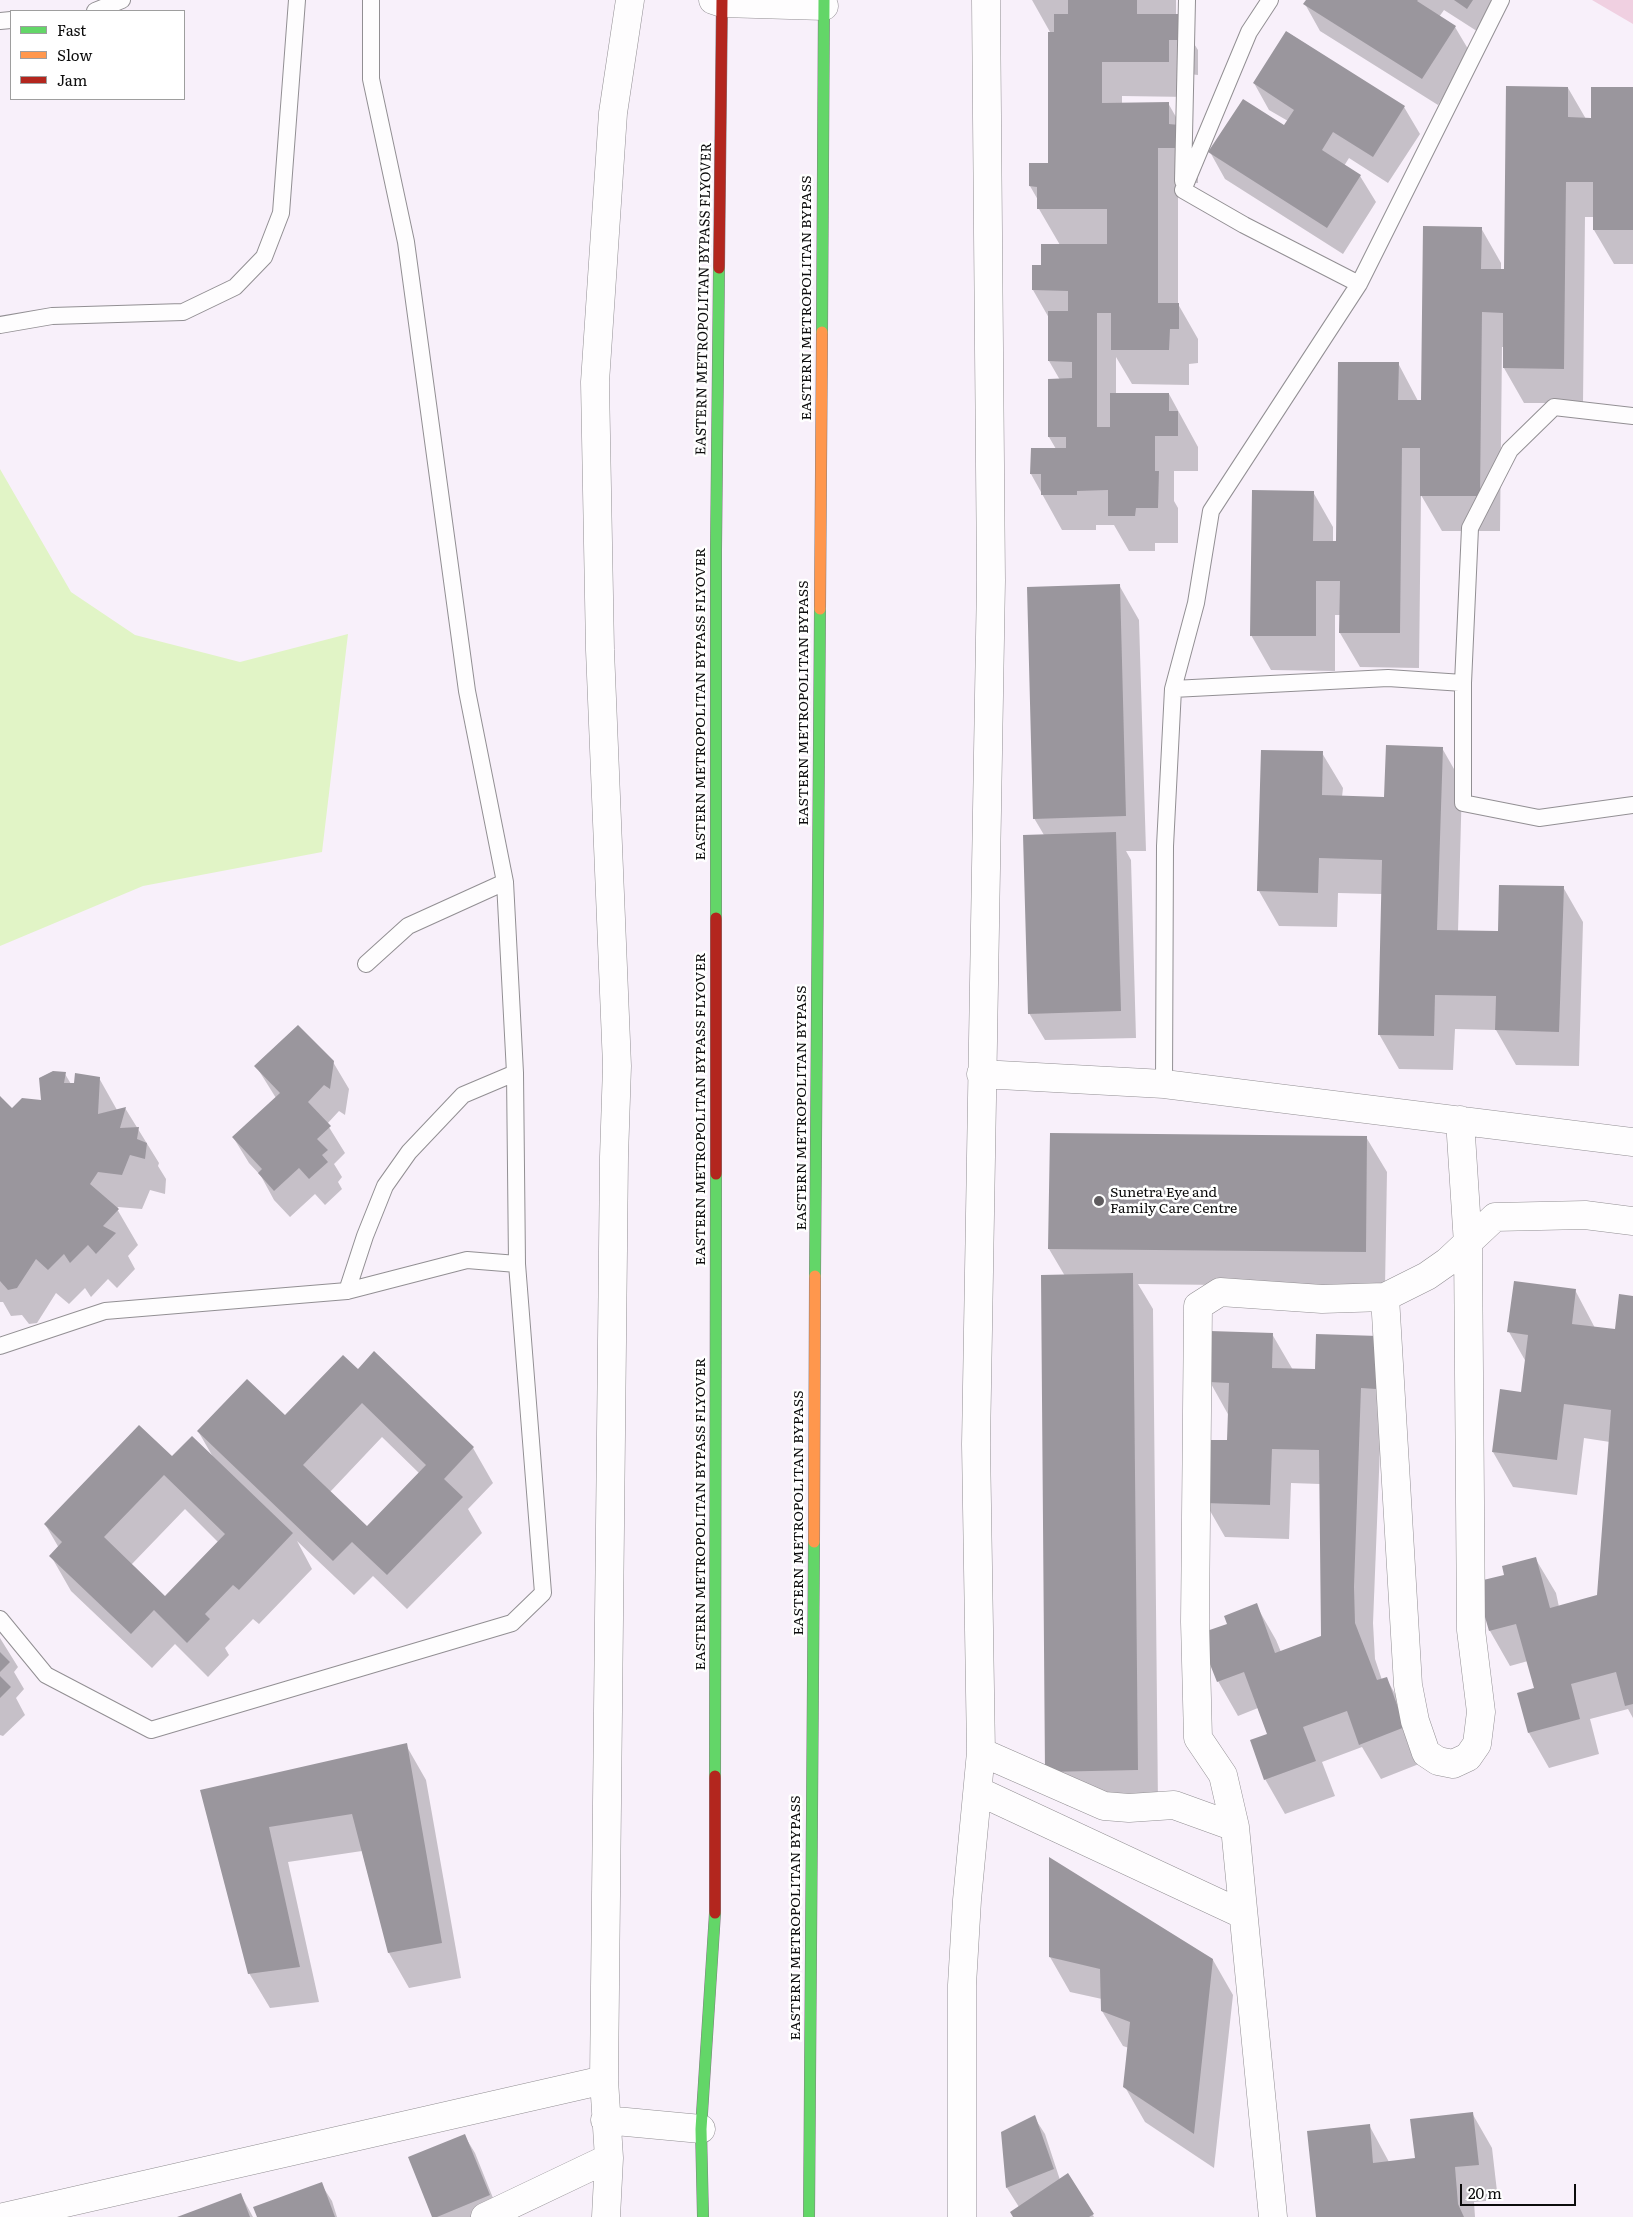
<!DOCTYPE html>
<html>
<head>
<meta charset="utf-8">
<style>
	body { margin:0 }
	#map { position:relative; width:1633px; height:2217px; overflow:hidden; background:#f8f0fa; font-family:Literata,serif }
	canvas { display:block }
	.legend { position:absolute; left:10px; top:10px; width:175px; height:90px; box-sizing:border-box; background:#fff; border:1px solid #9e9e9e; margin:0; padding:6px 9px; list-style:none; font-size:15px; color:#0c0c0c }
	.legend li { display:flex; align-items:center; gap:10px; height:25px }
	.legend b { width:25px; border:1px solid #9e9e9e }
	.scale { position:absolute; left:1460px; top:2184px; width:116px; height:22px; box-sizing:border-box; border:2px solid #0c0c0c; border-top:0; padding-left:6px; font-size:15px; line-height:18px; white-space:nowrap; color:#0c0c0c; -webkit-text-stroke:4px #fff; paint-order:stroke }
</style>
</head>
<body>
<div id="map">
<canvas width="1633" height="2217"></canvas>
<ul class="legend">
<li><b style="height:6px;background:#63d668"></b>Fast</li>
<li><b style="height:6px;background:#ff974d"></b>Slow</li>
<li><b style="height:6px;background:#b3261e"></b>Jam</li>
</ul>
<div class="scale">20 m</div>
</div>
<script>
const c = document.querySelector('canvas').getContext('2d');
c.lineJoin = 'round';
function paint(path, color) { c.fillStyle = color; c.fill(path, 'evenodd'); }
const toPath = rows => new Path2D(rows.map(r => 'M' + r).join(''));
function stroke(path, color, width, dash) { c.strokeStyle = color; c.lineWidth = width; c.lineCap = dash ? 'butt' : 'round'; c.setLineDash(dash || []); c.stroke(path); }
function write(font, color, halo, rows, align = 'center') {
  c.font = font + ' Literata,serif'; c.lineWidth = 5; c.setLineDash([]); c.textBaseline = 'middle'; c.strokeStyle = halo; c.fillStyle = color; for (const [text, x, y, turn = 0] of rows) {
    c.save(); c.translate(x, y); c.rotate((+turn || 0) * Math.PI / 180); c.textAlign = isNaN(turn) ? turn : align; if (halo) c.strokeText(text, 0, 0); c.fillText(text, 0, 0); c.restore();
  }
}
paint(toPath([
	[1592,0,1633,0,1633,24]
]), '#f0d0e1');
paint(toPath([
	[0,469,71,592,135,635,240,662,348,634,322,852,143,886,0,946]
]), '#e1f4c6');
paint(toPath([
	[1032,0,1176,0,1176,15,1198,50,1198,75,1189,74,1189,97,1122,96,1122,104,1168,103,1188,138,1188,144,1198,161,1198,183,1178,183,1178,304,1198,339,1198,363,1189,364,1189,385,1132,384,1116,357,1116,394,1169,394,1198,447,1198,471,1174,471,1174,501,1178,508,1178,543,1155,543,1155,551,1129,551,1114,525,1096,525,1096,530,1062,530,1031,474,1056,449,1049,437,1060,380,1049,361,1049,318,1033,290,1033,266,1042,266,1060,245,1039,209,1038,200,1030,186,1049,164,1050,32],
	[1307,0,1505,0,1483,35,1444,10,1439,17,1455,27,1471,54,1438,105,1320,31,1305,4],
	[1287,32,1404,107,1420,134,1388,183,1349,158,1344,166,1360,176,1376,202,1343,254,1225,179,1210,152,1284,127,1288,121,1269,110,1254,83],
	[1568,88,1586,119,1592,119,1633,89,1633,264,1614,264,1594,230,1594,217,1585,217,1583,403,1524,403,1504,368,1504,347,1502,347,1500,531,1442,531,1421,495,1419,668,1360,667,1340,633,1340,615,1335,615,1335,671,1271,670,1251,635,1313,492,1333,527,1333,542,1337,542,1398,363,1418,401,1422,401,1481,228,1501,263,1501,270,1505,270],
	[1119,585,1139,620,1146,851,1126,851,1131,860,1136,1038,1045,1040,1029,1013,1044,835,1034,818],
	[1442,748,1462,783,1458,932,1499,932,1563,887,1583,922,1579,1066,1516,1065,1496,1030,1455,1029,1453,1070,1399,1069,1379,1034,1383,894,1338,893,1337,927,1279,926,1259,891,1263,751,1322,753,1343,788,1342,797,1386,798],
	[333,1062,349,1089,345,1115,339,1111,327,1124,345,1153,334,1164,342,1177,338,1182,342,1189,325,1205,315,1194,290,1217,274,1200,261,1176,249,1163,233,1137,276,1098,256,1066],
	[65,1074,71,1084,99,1078,117,1110,125,1108,159,1163,158,1166,166,1179,165,1194,150,1190,142,1209,118,1207,117,1209,138,1245,128,1256,135,1269,117,1288,108,1279,91,1297,85,1288,69,1304,56,1293,37,1323,29,1324,22,1315,11,1316,3,1302,0,1302,0,1098,12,1109,42,1102],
	[1366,1137,1387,1172,1385,1287,1138,1284,1153,1309,1158,1805,1067,1806,1047,1772,1065,1276,1049,1249],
	[1575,1290,1595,1328,1616,1330,1633,1297,1633,1718,1628,1709,1590,1719,1599,1754,1549,1768,1529,1733,1535,1689,1528,1661,1510,1666,1490,1631,1477,1583,1506,1576,1535,1558,1556,1593,1559,1607,1598,1596,1610,1442,1584,1438,1577,1495,1513,1487,1493,1452,1522,1394,1526,1362,1509,1332],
	[1272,1334,1293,1370,1316,1370,1377,1337,1381,1422,1373,1623,1375,1659,1382,1680,1386,1678,1406,1713,1424,1762,1381,1779,1362,1747,1322,1762,1335,1796,1285,1814,1265,1779,1268,1735,1258,1708,1238,1716,1218,1681,1228,1624,1256,1605,1276,1640,1281,1652,1322,1636,1320,1484,1291,1483,1289,1539,1225,1537,1205,1502,1228,1442,1229,1416,1210,1382],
	[358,1371,473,1448,493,1483,468,1509,482,1533,407,1609,373,1576,354,1595,297,1541,312,1569,259,1624,253,1619,225,1648,229,1655,208,1677,175,1644,152,1668,71,1591,51,1556,59,1548,45,1524,172,1458,213,1457,198,1431,285,1417],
	[382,1437,420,1474,367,1528,330,1492],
	[185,1509,218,1542,165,1597,131,1565],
	[0,1638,18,1667,14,1672,24,1689,16,1698,25,1715,3,1736,0,1735],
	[406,1745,426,1780,461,1978,409,1988,389,1953,362,1851,288,1862,319,2002,270,2008,249,1973,201,1791],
	[1050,1957,1213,1960,1233,1995,1214,2168,1145,2122,1125,2087,1129,2048,1123,2046,1102,2011,1102,1999,1070,1992],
	[1472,2113,1492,2148,1498,2200,1474,2202,1475,2217,1317,2217,1369,2125,1389,2162,1416,2160],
	[1034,2117,1045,2134,1060,2180,1068,2175,1094,2217,1014,2217,1019,2207,1007,2188,1003,2133],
	[464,2135,475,2153,499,2213,490,2217,433,2217],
	[321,2184,332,2201,337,2217,258,2217],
	[241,2195,253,2217,180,2217]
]), '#0003');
paint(toPath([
	[1068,0,1137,0,1137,14,1179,14,1179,40,1169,40,1169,62,1102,62,1102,103,1169,102,1169,124,1179,125,1178,148,1158,148,1158,303,1179,303,1179,329,1170,329,1169,350,1111,350,1111,313,1097,313,1097,427,1110,427,1110,393,1169,393,1169,411,1178,411,1178,436,1155,436,1155,471,1159,471,1158,508,1136,508,1135,516,1108,516,1108,490,1077,491,1077,495,1041,495,1041,474,1030,474,1031,448,1066,448,1066,437,1048,437,1048,379,1072,378,1072,362,1048,361,1048,311,1068,311,1068,291,1032,290,1032,265,1041,265,1041,244,1107,244,1107,209,1037,209,1037,187,1029,186,1029,163,1048,163,1048,32,1054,32,1054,14,1068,14],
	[1306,0,1418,0,1417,1,1456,26,1422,79,1303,4],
	[1454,0,1473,0,1467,9],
	[1286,31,1405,106,1373,157,1333,132,1322,150,1361,175,1327,228,1208,152,1243,99,1284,125,1294,110,1253,83],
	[1506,86,1568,87,1568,117,1591,118,1591,87,1633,87,1633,230,1593,230,1593,182,1566,182,1564,369,1503,368,1503,313,1482,312,1480,496,1420,496,1420,448,1402,448,1400,633,1339,633,1340,581,1316,581,1316,636,1250,636,1252,490,1314,491,1313,541,1336,541,1338,362,1399,362,1398,400,1421,400,1423,226,1482,227,1481,269,1504,269],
	[1120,584,1126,816,1033,819,1027,587],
	[1386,745,1443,747,1437,930,1498,931,1499,885,1564,886,1559,1032,1495,1030,1496,996,1435,995,1434,1036,1378,1035,1382,860,1319,858,1318,893,1257,891,1261,750,1323,751,1322,795,1384,797],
	[1116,832,1121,1011,1028,1014,1023,835],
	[298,1025,334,1061,330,1089,324,1085,308,1102,331,1126,317,1139,328,1150,322,1155,328,1162,309,1179,299,1168,274,1191,258,1173,262,1169,232,1137,280,1093,254,1066],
	[53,1071,66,1072,64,1083,74,1083,75,1073,100,1077,98,1114,126,1107,120,1128,139,1127,137,1139,147,1143,145,1159,130,1155,122,1175,98,1172,90,1184,119,1209,103,1226,116,1233,96,1254,88,1245,70,1263,64,1254,48,1270,36,1259,17,1288,8,1290,0,1281,0,1096,12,1108,22,1098,41,1100,39,1078],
	[1050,1133,1367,1136,1366,1252,1048,1249],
	[1133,1273,1138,1770,1045,1772,1041,1275],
	[1514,1281,1576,1289,1572,1324,1615,1329,1619,1294,1633,1296,1633,1704,1625,1706,1616,1672,1571,1684,1580,1719,1528,1733,1517,1693,1534,1688,1516,1624,1489,1631,1475,1582,1504,1575,1502,1566,1536,1557,1550,1608,1597,1595,1611,1410,1564,1404,1557,1460,1492,1452,1500,1389,1521,1392,1528,1335,1507,1332],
	[1210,1331,1273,1333,1272,1368,1315,1369,1316,1334,1378,1336,1376,1389,1361,1388,1354,1587,1355,1623,1377,1680,1387,1677,1405,1727,1359,1745,1347,1711,1303,1727,1316,1761,1264,1780,1250,1740,1267,1734,1244,1672,1217,1682,1198,1634,1227,1624,1224,1616,1257,1603,1275,1653,1321,1636,1319,1450,1272,1449,1270,1505,1204,1503,1206,1440,1227,1440,1229,1383,1209,1382],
	[374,1351,474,1447,444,1479,463,1497,387,1575,352,1542,333,1561,197,1431,247,1379,285,1415,343,1355,358,1369],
	[362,1403,426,1465,367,1526,303,1465],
	[139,1425,172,1456,192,1436,293,1533,239,1590,233,1585,205,1614,210,1619,187,1643,154,1610,131,1634,49,1556,62,1542,44,1524],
	[164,1475,225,1534,165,1596,104,1537],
	[0,1652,10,1662,0,1672],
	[0,1676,11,1687,0,1698],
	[407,1743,442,1943,388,1953,352,1814,269,1827,300,1967,248,1974,200,1790],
	[1049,1857,1213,1959,1194,2134,1123,2087,1130,2022,1101,2011,1100,1969,1049,1957],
	[1473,2112,1479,2165,1455,2167,1458,2204,1464,2217,1316,2217,1307,2131,1370,2124,1373,2163,1415,2158,1410,2119],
	[1035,2115,1054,2169,1006,2188,1001,2132],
	[465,2134,490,2195,437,2217,432,2217,408,2157],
	[1068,2173,1094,2214,1089,2217,1013,2217,1010,2212],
	[322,2182,335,2217,257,2217,253,2207],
	[241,2193,250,2217,177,2217]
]), '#9a969d');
const lane = toPath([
	[1270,0,1249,32,1183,190,1244,225,1359,284],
	[95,11,122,0],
	[0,21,11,20],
	[1183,181,1187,0],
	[0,325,52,316,183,312,235,287,264,257,281,213,297,0],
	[1633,416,1554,407,1510,450,1470,528,1463,683,1463,803,1539,818,1633,805],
	[1463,683,1388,678,1173,689,1196,603,1211,511,1359,284,1501,0],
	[366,964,408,926,505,882],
	[515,1073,517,1264],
	[1164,1084,1165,846,1173,689],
	[347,1291,365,1236,385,1186,409,1152,463,1095,515,1073,505,882,467,691,406,242,371,79,371,0],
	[0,1346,105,1311,347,1291,467,1260,517,1264,543,1593,512,1623,151,1730,46,1675,0,1619]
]);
const street = toPath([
	[713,0,722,3,824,6],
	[981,1074,1164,1084,1633,1142],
	[1385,1297,1408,1685,1415,1721,1426,1753,1438,1761,1453,1764,1468,1757,1477,1744,1481,1712,1471,1630,1468,1244,1460,1120],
	[981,1752,1104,1806,1129,1808,1174,1805,1235,1827],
	[978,1791,1242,1914],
	[605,2120,701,2129],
	[4,2217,604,2080],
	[485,2217,609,2158],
	[606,2217,609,2158,604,2080,614,1157,617,1066,600,650,595,382,613,113,630,0],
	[962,2217,962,1985,967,1900,981,1752,976,1444,991,580,986,0],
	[1273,2217,1235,1827,1223,1775,1198,1738,1195,1622,1198,1306,1220,1292,1322,1299,1385,1297,1427,1276,1447,1262,1495,1217,1585,1215,1633,1221]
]);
const fast = toPath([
	[822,332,824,0],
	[716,918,716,550,719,268],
	[815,1276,820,609],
	[715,1776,716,1174],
	[703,2217,701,2129,715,1913],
	[809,2217,814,1542]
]);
const slow = toPath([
	[820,609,822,332],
	[814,1542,815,1276]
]);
const jam = toPath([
	[719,268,722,0],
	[716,1174,716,918],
	[715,1913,715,1776]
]);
stroke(lane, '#928f93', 18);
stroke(street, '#928f93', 29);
stroke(fast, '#807c80', 12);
stroke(slow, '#807c80', 12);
stroke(jam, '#807c80', 12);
stroke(lane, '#fefdfe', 16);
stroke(street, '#fefdfe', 28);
stroke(fast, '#63d668', 11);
stroke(slow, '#ff974d', 11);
stroke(jam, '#b3261e', 11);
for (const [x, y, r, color] of [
	[1099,1201,6,"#5f5c5f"]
]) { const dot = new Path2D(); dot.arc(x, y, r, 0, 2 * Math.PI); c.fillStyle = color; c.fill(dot); stroke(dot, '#fff', 2); }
write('14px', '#0c0c0c', '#fff', [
	["EASTERN METROPOLITAN BYPASS",807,298,-90],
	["EASTERN METROPOLITAN BYPASS FLYOVER",704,299,-89],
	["EASTERN METROPOLITAN BYPASS",804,703,-90],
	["EASTERN METROPOLITAN BYPASS FLYOVER",701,704,-90],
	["EASTERN METROPOLITAN BYPASS",802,1108,-90],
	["EASTERN METROPOLITAN BYPASS FLYOVER",701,1109,-90],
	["EASTERN METROPOLITAN BYPASS",799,1513,-90],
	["EASTERN METROPOLITAN BYPASS FLYOVER",701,1514,-90],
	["EASTERN METROPOLITAN BYPASS",796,1918,-90]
]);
write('14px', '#0c0c0c', '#fff', [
	["Sunetra Eye and",1110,1193],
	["Family Care Centre",1110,1209]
], 'left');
</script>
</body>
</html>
